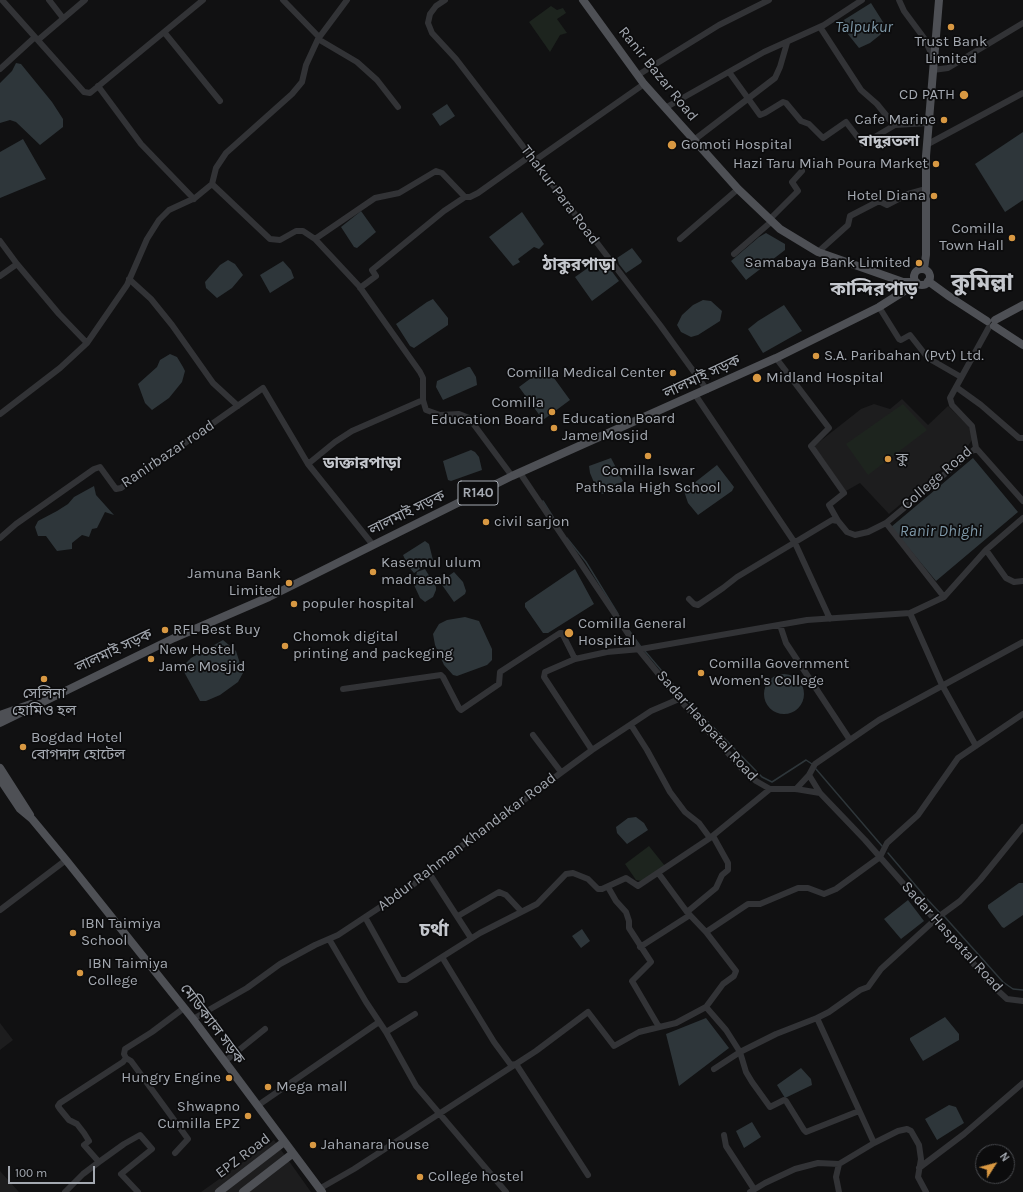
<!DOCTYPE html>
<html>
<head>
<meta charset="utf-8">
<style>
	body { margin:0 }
	#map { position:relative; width:1023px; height:1192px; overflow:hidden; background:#111112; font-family:Karla,sans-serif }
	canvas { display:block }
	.north { position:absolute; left:975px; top:1144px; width:40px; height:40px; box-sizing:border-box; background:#0c0c0d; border:1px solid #494b4f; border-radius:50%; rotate:54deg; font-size:11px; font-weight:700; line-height:16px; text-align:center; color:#a4a9b1 }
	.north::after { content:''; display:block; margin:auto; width:14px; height:18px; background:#d89842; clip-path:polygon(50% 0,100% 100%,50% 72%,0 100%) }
	.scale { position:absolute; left:8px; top:1166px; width:87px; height:18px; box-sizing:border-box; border:2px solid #a4a9b1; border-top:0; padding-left:5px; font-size:12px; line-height:14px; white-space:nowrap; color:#a4a9b1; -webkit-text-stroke:3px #0c0c0d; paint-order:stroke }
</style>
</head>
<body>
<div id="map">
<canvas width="1023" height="1192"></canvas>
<div class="north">N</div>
<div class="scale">100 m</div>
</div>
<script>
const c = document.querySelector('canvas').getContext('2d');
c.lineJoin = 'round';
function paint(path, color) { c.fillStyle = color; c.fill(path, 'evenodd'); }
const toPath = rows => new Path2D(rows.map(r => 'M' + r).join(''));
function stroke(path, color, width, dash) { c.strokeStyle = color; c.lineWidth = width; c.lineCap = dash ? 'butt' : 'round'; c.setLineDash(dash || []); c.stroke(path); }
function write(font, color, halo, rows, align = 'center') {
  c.font = font + ' Karla,"Noto Sans Bengali",sans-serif'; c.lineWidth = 3.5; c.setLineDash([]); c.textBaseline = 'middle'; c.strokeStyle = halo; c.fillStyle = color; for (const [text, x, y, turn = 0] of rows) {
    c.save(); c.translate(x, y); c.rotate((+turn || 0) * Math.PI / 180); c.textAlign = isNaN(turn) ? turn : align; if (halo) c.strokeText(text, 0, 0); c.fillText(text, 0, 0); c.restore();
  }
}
paint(toPath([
	[902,399,928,425,948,406,968,425,972,432,972,440,966,449,889,514,860,483,846,491,814,446,861,409,874,404,890,409],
	[0,1023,13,1040,0,1050],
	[274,1140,311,1192,201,1192],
	[0,1171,19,1192,0,1192]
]), '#1d1d1e');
paint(toPath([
	[551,6,557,10,563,8,566,13,557,19,567,33,560,35,550,52,529,22],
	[903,404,927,430,868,475,846,444],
	[649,846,665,866,642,881,636,880,625,864]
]), '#1d241e');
paint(toPath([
	[871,3,883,22,884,29,880,35,870,43,859,48,839,23],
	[16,63,21,64,52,102,63,119,63,127,40,145,16,122,10,120,0,123,0,83,12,71],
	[447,104,455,116,440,126,432,114],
	[1023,132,1023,200,1005,212,975,164],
	[23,139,46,179,0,198,0,152],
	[361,211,376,232,357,248,354,247,341,227],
	[522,212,544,244,539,249,534,247,518,259,520,262,513,266,489,237],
	[766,233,785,244,785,250,746,280,731,261,759,237],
	[632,248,642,261,641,263,626,273,619,264,617,258],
	[602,258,619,281,592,301,575,277],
	[228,260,235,264,243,275,232,288,217,298,206,288,205,282,220,265],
	[283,261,291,270,294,278,270,293,260,275],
	[433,299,448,318,448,325,414,348,410,346,396,324,427,302],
	[703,300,711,301,722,311,720,321,698,335,691,337,681,332,677,325,682,315,693,305],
	[784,305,802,331,763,353,748,329,758,321],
	[170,354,177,357,183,367,185,371,182,382,169,398,152,410,145,403,138,384,157,367,160,360],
	[468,367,470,367,476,377,477,385,443,400,436,387,437,381],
	[546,367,570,400,543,420,519,387],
	[471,450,475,452,479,457,482,470,451,481,448,480,443,461],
	[611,458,623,481,603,494,598,492,590,473,589,466],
	[973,458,1018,512,936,581,891,527],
	[717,465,734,487,732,491,698,515,688,503,684,491],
	[94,486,96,495,114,515,105,512,97,528,92,529,89,537,82,535,72,543,72,549,57,551,46,536,38,536,35,527,38,521,57,511,68,504,74,497],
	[425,541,429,544,433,560,414,573,408,566,403,555],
	[425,569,436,587,436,590,433,597,425,602,420,598,414,585,417,572],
	[575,569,594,604,548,633,543,633,525,607,525,603],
	[454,572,463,582,466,591,465,594,454,602,440,582],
	[465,617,479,621,492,649,492,660,487,665,457,676,453,675,444,665,435,645,433,634,439,624,447,620],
	[223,640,236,651,243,673,238,682,220,695,206,701,200,701,183,670,184,665,191,658],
	'764 694a20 20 0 1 1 40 0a20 20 0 1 1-40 0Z',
	[636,817,644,823,648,830,627,844,617,833,616,827,628,818],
	[1019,883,1023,883,1023,915,1004,928,1002,927,988,908,988,905],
	[908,900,924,921,901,939,884,919],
	[582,929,590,941,581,948,572,936],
	[945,1017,959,1034,959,1040,923,1061,910,1040,910,1038],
	[706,1018,729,1048,679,1086,666,1034],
	[801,1068,811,1079,812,1085,785,1098,777,1085],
	[949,1105,956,1107,964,1123,937,1140,925,1119],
	[752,1122,761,1137,744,1148,736,1131]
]), '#2e363a');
stroke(toPath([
	[543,501,558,525],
	[567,538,586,562,618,614],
	[628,629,641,647],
	[644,650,683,696,762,777,772,782,806,760,812,764],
	[816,769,882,846],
	[888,853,927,899,940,913],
	[943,915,1003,982,1013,989,1023,990]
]), '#2e363a', 1.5);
stroke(toPath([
	[2,0,35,37],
	[49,0,63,18],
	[283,0,319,37],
	[445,0,436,6,430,14,428,23,432,33,456,59,660,325,707,390],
	[899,0,904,11,924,38,934,59],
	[820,27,861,90,877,104,894,125],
	[164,32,220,101],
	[318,39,357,62,377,80,398,107],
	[38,40,85,0],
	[0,69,35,37,84,92,90,93,203,0],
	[933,70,948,68,1023,23],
	[729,72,760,115,765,113,783,102,786,103,801,121,809,124,823,138,846,122,863,144,895,125,928,123],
	[638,75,719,25,769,0],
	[98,86,141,144,194,199],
	[665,108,764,52,824,25,862,0],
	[694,140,775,78,780,67,787,43],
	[928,144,1023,93],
	[534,161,644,84],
	[212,184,270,239,280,240,296,231,303,231,315,239,359,286,420,372,423,378,423,400,426,410,440,415,459,414,469,418,512,476],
	[770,219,798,191,792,182,802,171],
	[315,239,375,198,399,193,436,171,442,173,465,197],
	[680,239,738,189],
	[0,241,17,264,59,314,87,343],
	[818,252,848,225,850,216,879,201,887,205,908,194,926,189],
	[734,254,772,221],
	[0,276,17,264],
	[129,279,151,299,172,325,213,383,238,406],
	[360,288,376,276,372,270,444,211,465,197,470,197,478,193,530,156],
	[879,307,899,339,901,340,910,335,928,358,961,377],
	[776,358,829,428,811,446,844,493,829,505,838,521],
	[956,387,981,405,1019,438,1023,438],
	[696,396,795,543,830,619],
	[0,414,60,368,87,343,127,285,147,239,159,220,169,210,195,198,212,184,216,168,226,153,292,94,302,82,306,65,318,39,347,0],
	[976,448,1023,501],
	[308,464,335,442,352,431,423,400],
	[520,473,639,650,679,699,745,772,756,781,770,789,796,789,820,793],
	[886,523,944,597],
	[0,538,16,524,94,469,100,467,116,489,121,488,263,388,308,464,373,545],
	[986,550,1023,518],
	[689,599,694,604,698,605,723,588,737,577,832,520,838,521,847,532,855,535,868,532,886,523,976,448,972,426,952,405,950,398,989,327],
	[910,613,942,685,976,746],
	[780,625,786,643,850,740],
	[575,659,545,672,544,677,592,750],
	[343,689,441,675,443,677,459,708,461,710,499,684,500,672,560,633,562,633,575,659,607,652,641,649,807,620,910,613,944,597,986,550,1006,578,1014,582,1023,581],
	[631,725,647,750,670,792,685,812,699,823,710,838],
	[533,735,561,772],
	[809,775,820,793,865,840,994,987,1007,999,1023,1001],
	[796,789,809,775,815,764,879,720,1023,642],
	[429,873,471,938],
	[659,874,687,912,706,932,736,971,734,976,723,984,706,1007],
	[608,887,616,901,626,912,629,921,629,928,651,962,632,981,659,1027],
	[0,910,66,860],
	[687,912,716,888,722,875,728,870,728,863,713,836],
	[458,916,499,892,506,895,521,911],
	[365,917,400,980,406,980,442,957,494,1042,511,1065,516,1064,588,1175],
	[706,932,748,904,760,904,798,888,808,888,824,894,836,889,880,857,887,843,918,815,958,758,1023,714],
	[329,939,366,1002,386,1032,416,1086,506,1192],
	[640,947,690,915],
	[442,957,480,933,537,904,566,874,573,873,588,879,598,889,602,889,626,878,638,886,710,838,770,789],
	[193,1019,247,988,280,964,315,945,338,935,409,888,464,844,592,750,651,711,679,699],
	[386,1032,415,1014],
	[126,1058,131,1061,188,1139,175,1153],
	[224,1062,265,1029],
	[714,1069,740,1052,776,1034,817,1018],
	[257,1106,379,1022],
	[724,1135,726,1146,754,1189],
	[874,1143,898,1131,907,1129,911,1131,919,1145,921,1159,918,1177,926,1192],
	[99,1162,124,1144,140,1135,152,1149,121,1174,138,1192],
	[919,1168,964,1134,1023,1083],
	[319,1189,354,1169,536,1051,588,1012,614,1046,639,1032,676,1023,706,1007,726,1030,740,1052,746,1072,752,1082,770,1107,784,1100,786,1101,804,1130,806,1132,859,1111],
	[65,1192,83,1174,99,1162,84,1145,89,1141,84,1133,77,1124,69,1120,60,1109,58,1106,60,1103,123,1062,126,1058,124,1054,125,1049,152,1032,184,1008],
	[750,1192,765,1183,795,1169,818,1163,839,1164],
	[839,1192,836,1177,839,1164,874,1143,817,1018,829,1012,860,990,868,987,881,969,937,918,960,901,980,880,1023,827]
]), '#323336', 6);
stroke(toPath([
	[583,0,644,84,738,189,780,229,818,252,903,282,916,282],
	[924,269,926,255,926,156,939,0],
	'914 277a8 8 0 1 1 16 0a8 8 0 1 1-16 0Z',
	[928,281,950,297,987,321],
	[995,320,1023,305],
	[994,326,1023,345],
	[0,715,31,704],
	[0,723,174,638,269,597,512,476,776,358,879,307,917,283],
	[0,768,30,815],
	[0,779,20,809,32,819,66,860,193,1019,322,1192],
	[219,1192,284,1142],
	[243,1192,292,1154]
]), '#4e5055', 8);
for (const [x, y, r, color] of [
	[951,27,4,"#d89842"],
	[964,95,5,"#d89842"],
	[944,120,4,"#d89842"],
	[672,145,5,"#d89842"],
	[936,164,4,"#d89842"],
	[934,196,4,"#d89842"],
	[1012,238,4,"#d89842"],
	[919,263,4,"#d89842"],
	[816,356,4,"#d89842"],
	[673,373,4,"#d89842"],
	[757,378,5,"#d89842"],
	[552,412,4,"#d89842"],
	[554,428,4,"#d89842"],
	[648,456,4,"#d89842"],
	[888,459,4,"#d89842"],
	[486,522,4,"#d89842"],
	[373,572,4,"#d89842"],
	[289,583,4,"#d89842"],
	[294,604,4,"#d89842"],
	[165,630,4,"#d89842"],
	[569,633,5,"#d89842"],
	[285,646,4,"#d89842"],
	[151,659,4,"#d89842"],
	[701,673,4,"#d89842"],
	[44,679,4,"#d89842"],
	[23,747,4,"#d89842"],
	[73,933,4,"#d89842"],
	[80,973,4,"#d89842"],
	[229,1078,4,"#d89842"],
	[268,1087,4,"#d89842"],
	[248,1116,4,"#d89842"],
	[313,1145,4,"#d89842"],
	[420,1177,4,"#d89842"]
]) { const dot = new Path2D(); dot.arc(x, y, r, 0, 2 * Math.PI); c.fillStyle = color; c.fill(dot); stroke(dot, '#0c0c0d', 1.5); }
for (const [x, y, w] of [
	[478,493,40]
]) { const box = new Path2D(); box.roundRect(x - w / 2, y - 12, w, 24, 3); c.fillStyle = '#0c0c0d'; c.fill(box); stroke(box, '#a4a9b1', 1); }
write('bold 14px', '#a4a9b1', null, [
	["R140",478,493]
]);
write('15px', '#a4a9b1', '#0c0c0d', [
	["Trust Bank",951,42,"center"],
	["Limited",951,59,"center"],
	["CD PATH",955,95,"right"],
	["Cafe Marine",936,120,"right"],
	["Gomoti Hospital",681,145],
	["Hazi Taru Miah Poura Market",928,164,"right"],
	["Hotel Diana",926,196,"right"],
	["Comilla",1004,229,"right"],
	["Town Hall",1004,246,"right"],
	["Samabaya Bank Limited",911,263,"right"],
	["S.A. Paribahan (Pvt) Ltd.",824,356],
	["Comilla Medical Center",665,373,"right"],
	["Midland Hospital",766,378],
	["Comilla",544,403,"right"],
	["Education Board",544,420,"right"],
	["Education Board",562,419],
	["Jame Mosjid",562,436],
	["কু",896,459],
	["Comilla Iswar",648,471,"center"],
	["Pathsala High School",648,488,"center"],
	["civil sarjon",494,522],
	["Kasemul ulum",381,563],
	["madrasah",381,580],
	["Jamuna Bank",281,574,"right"],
	["Limited",281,591,"right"],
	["populer hospital",302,604],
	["Comilla General",578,624],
	["Hospital",578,641],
	["RFL Best Buy",173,630],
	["Chomok digital",293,637],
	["printing and packeging",293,654],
	["New Hostel",159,650],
	["Jame Mosjid",159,667],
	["Comilla Government",709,664],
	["Women's College",709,681],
	["সেলিনা",44,694,"center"],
	["হোমিও হল",44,711,"center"],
	["Bogdad Hotel",31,738],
	["বোগদাদ হোটেল",31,755],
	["IBN Taimiya",81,924],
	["School",81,941],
	["IBN Taimiya",88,964],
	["College",88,981],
	["Hungry Engine",221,1078,"right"],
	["Mega mall",276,1087],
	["Shwapno",240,1107,"right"],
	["Cumilla EPZ",240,1124,"right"],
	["Jahanara house",321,1145],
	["College hostel",428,1177]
], 'left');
write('15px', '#a4a9b1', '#0c0c0d', [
	["Ranir Bazar Road",658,74,51],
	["Thakur Para Road",560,195,53],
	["লালমাই সড়ক",702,377,-25],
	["Ranirbazar road",168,454,-34],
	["College Road",937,478,-41],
	["লালমাই সড়ক",407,513,-26],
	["লালমাই সড়ক",114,651,-25],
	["Sadar Haspatal Road",707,726,48],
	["Abdur Rahman Khandakar Road",467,842,-37],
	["Sadar Haspatal Road",952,937,48],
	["মেডিক্যাল সড়ক",212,1024,53],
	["EPZ Road",243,1156,-37]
]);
write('italic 16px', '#7e98a8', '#0c0c0d', [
	["Talpukur",864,27],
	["Ranir Dhighi",941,531]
]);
write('bold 16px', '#c4c7cd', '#0c0c0d', [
	["বাদুরতলা",889,141],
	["ডাক্তারপাড়া",362,463]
]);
write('bold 17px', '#c4c7cd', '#0c0c0d', [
	["ঠাকুরপাড়া",579,265]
]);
write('bold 19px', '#c4c7cd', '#0c0c0d', [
	["কান্দিরপাড়",874,290],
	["চর্থা",434,931]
]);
write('bold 23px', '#c4c7cd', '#0c0c0d', [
	["কুমিল্লা",982,283]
]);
</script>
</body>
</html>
